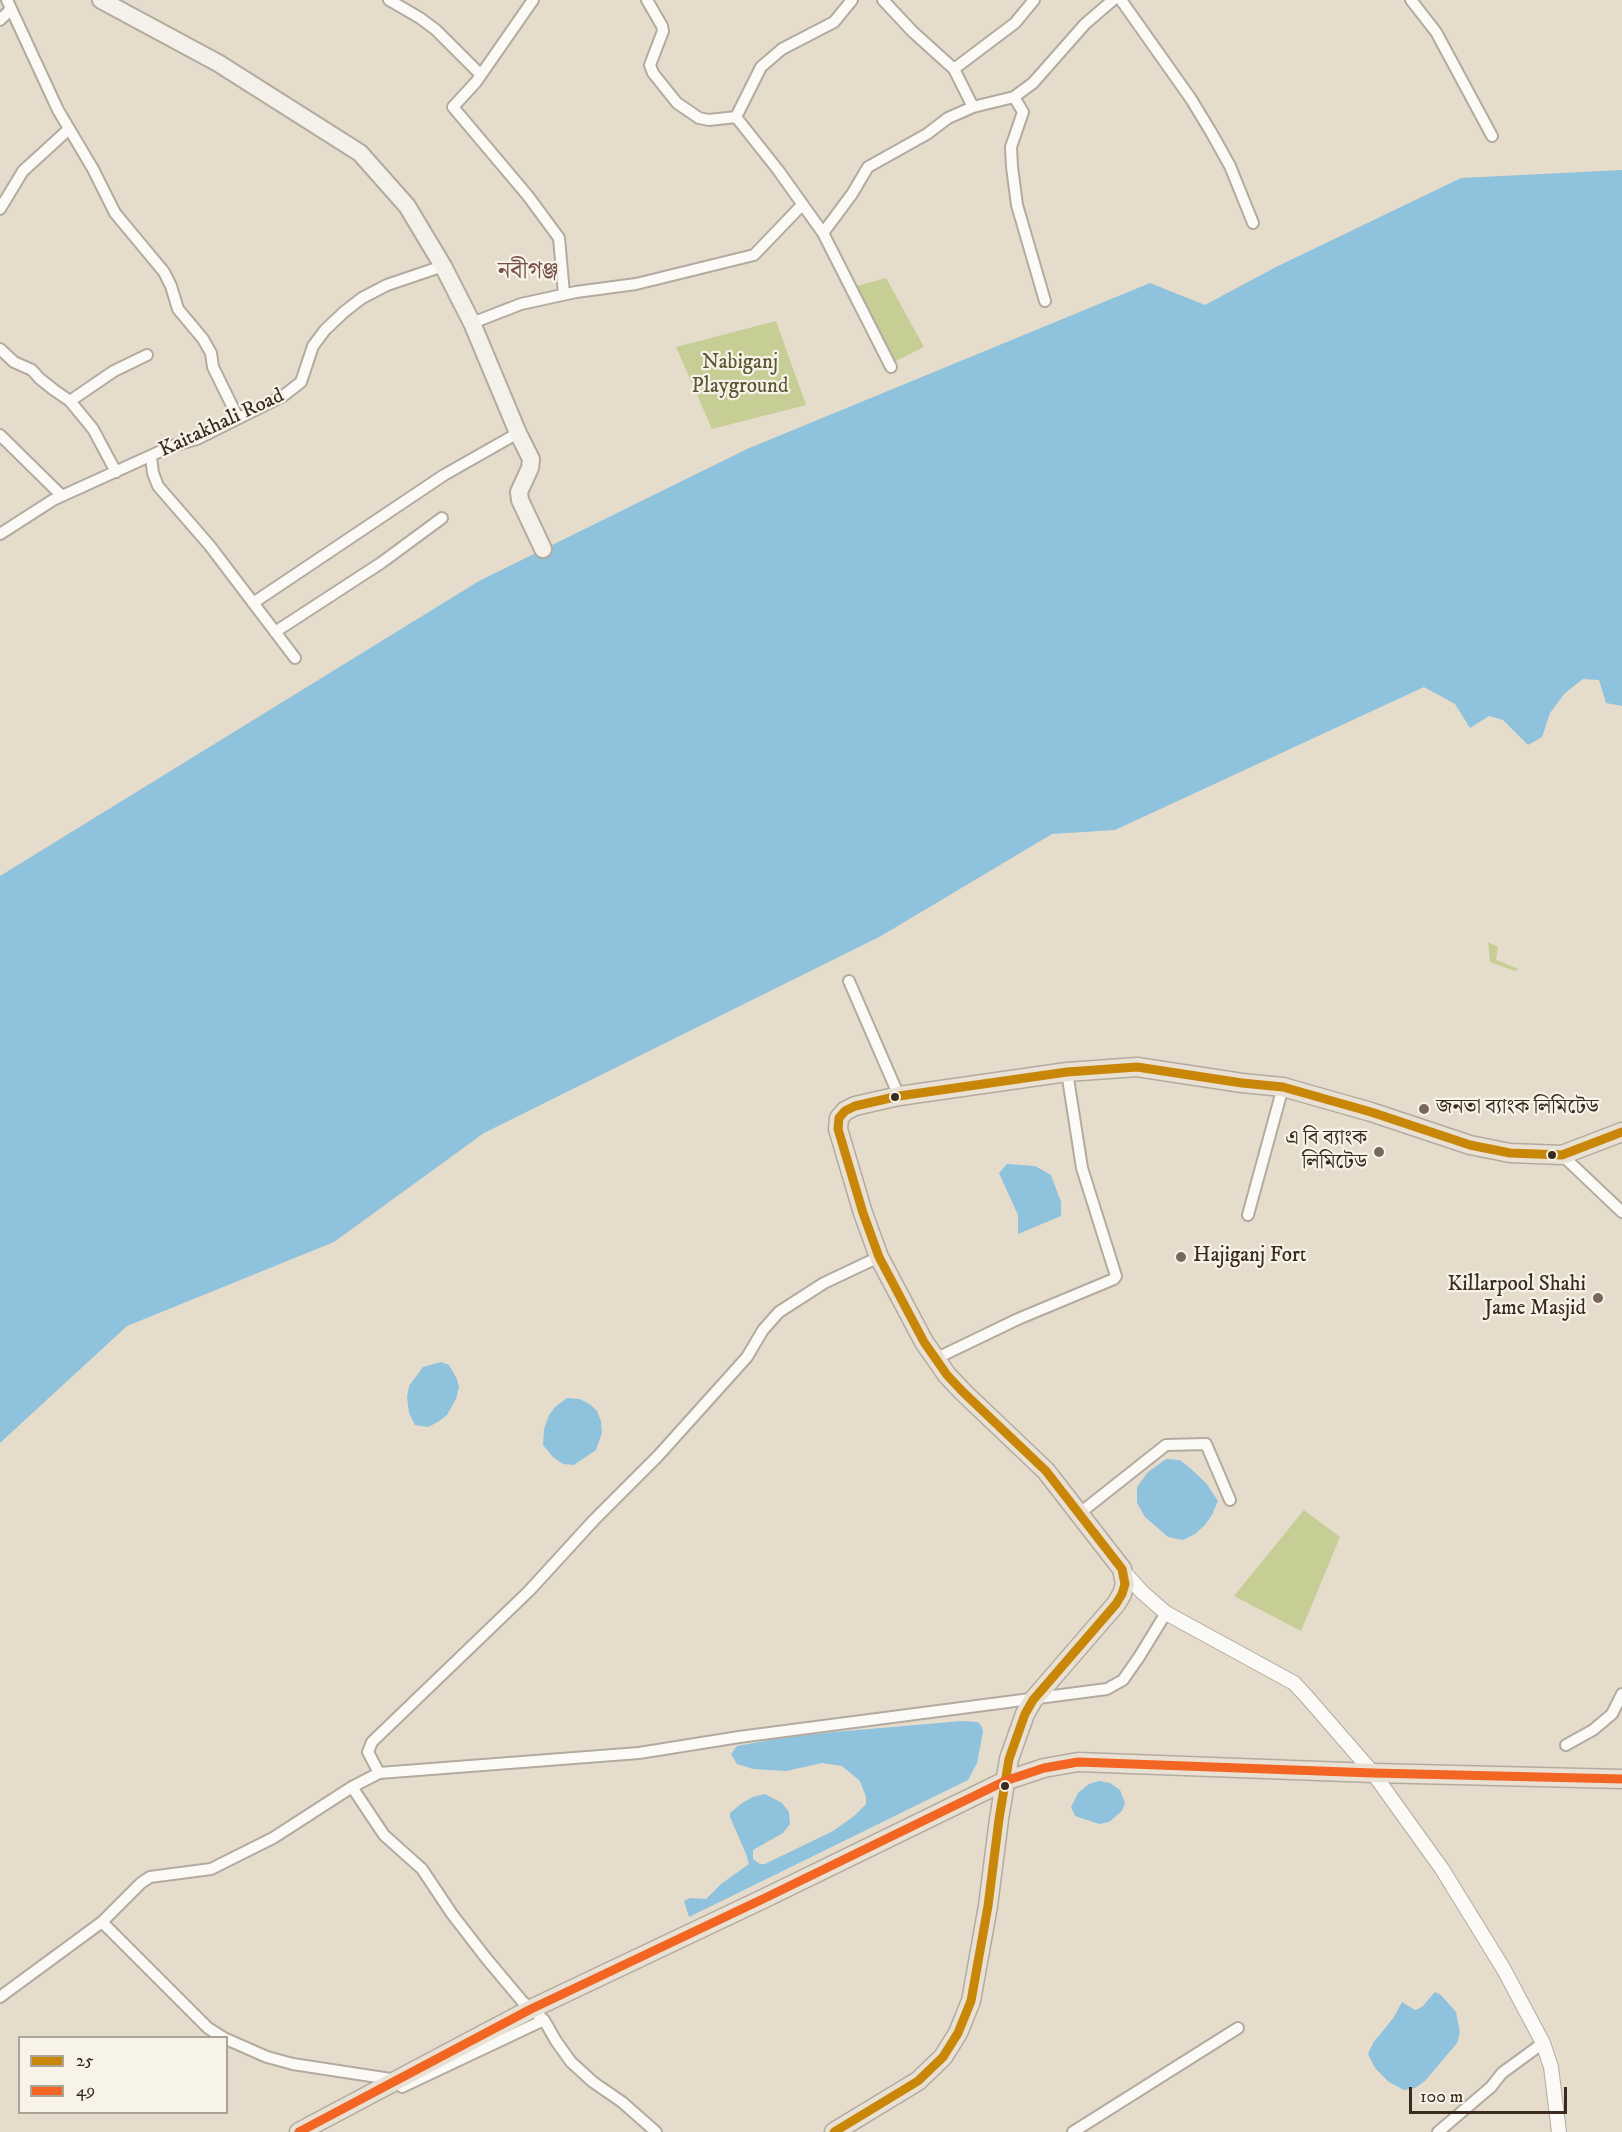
<!DOCTYPE html>
<html>
<head>
<meta charset="utf-8">
<style>
	body { margin:0 }
	#map { position:relative; width:1622px; height:2132px; overflow:hidden; background:#e6dccc; font-family:"IM FELL DW Pica",serif }
	canvas { display:block }
	.legend { position:absolute; left:18px; top:2036px; width:210px; height:78px; box-sizing:border-box; background:#f7f3e8; border:2px solid #aca397; margin:0; padding:8px 10px; list-style:none; font-size:18px; color:#3b2a1e }
	.legend li { display:flex; align-items:center; gap:12px; height:30px }
	.legend b { width:30px; border:2px solid #aca397 }
	.scale { position:absolute; left:1409px; top:2087px; width:158px; height:27px; box-sizing:border-box; border:3px solid #3b2a1e; border-top:0; padding-left:8px; font-size:18px; line-height:21px; white-space:nowrap; color:#3b2a1e; -webkit-text-stroke:4px #f7f3e8; paint-order:stroke }
</style>
</head>
<body>
<div id="map">
<canvas width="1622" height="2132"></canvas>
<ul class="legend">
<li><b style="height:8px;background:#c88708"></b>25</li>
<li><b style="height:8px;background:#f26522"></b>49</li>
</ul>
<div class="scale">100 m</div>
</div>
<script>
const c = document.querySelector('canvas').getContext('2d');
c.lineJoin = 'round';
function paint(path, color) { c.fillStyle = color; c.fill(path, 'evenodd'); }
const toPath = rows => new Path2D(rows.map(r => 'M' + r).join(''));
function stroke(path, color, width, dash) { c.strokeStyle = color; c.lineWidth = width; c.lineCap = dash ? 'butt' : 'round'; c.setLineDash(dash || []); c.stroke(path); }
function write(font, color, halo, rows, align = 'center') {
  c.font = font + ' "IM FELL DW Pica","Noto Serif Bengali",serif'; c.lineWidth = 4.5; c.setLineDash([]); c.textBaseline = 'middle'; c.strokeStyle = halo; c.fillStyle = color; for (const [text, x, y, turn = 0] of rows) {
    c.save(); c.translate(x, y); c.rotate((+turn || 0) * Math.PI / 180); c.textAlign = isNaN(turn) ? turn : align; if (halo) c.strokeText(text, 0, 0); c.fillText(text, 0, 0); c.restore();
  }
}
paint(toPath([
	[886,278,924,347,894,362,857,286],
	[776,321,806,405,712,429,676,347],
	[1488,942,1498,947,1496,960,1519,969,1515,971,1490,962],
	[1304,1510,1340,1537,1301,1631,1234,1596]
]), '#c6ce96');
paint(toPath([
	[1622,170,1622,706,1606,703,1599,680,1583,679,1565,693,1550,713,1542,737,1528,745,1503,720,1489,716,1470,728,1455,704,1424,687,1115,830,1052,834,881,936,484,1133,334,1242,127,1326,0,1443,0,876,479,581,747,449,1150,283,1205,305,1276,267,1461,178],
	[1007,1164,1035,1166,1051,1175,1061,1202,1061,1216,1018,1234,1018,1215,999,1173],
	[441,1362,449,1365,457,1379,459,1387,456,1399,447,1415,438,1422,428,1427,415,1425,409,1413,407,1397,409,1386,423,1367],
	[567,1398,580,1399,591,1405,597,1411,601,1421,602,1433,596,1450,574,1465,563,1464,553,1457,543,1445,544,1429,549,1415,555,1407],
	[1166,1459,1180,1460,1190,1468,1206,1483,1218,1501,1212,1515,1205,1525,1195,1534,1183,1540,1168,1537,1145,1517,1137,1503,1137,1487,1148,1472],
	[962,1721,978,1722,982,1727,983,1732,977,1763,968,1780,689,1917,684,1901,690,1898,706,1899,721,1884,749,1864,746,1854,730,1817,730,1813,742,1803,753,1797,765,1794,782,1803,789,1812,790,1824,783,1833,753,1850,753,1859,760,1864,765,1864,833,1831,854,1816,866,1804,866,1797,860,1781,842,1766,822,1763,786,1771,753,1769,737,1764,731,1754,737,1746,781,1738,834,1732],
	[1099,1781,1110,1783,1120,1790,1125,1803,1122,1811,1109,1822,1099,1824,1075,1816,1071,1807,1078,1793,1089,1784],
	[1435,1992,1441,1995,1456,2012,1460,2032,1457,2043,1425,2081,1415,2088,1404,2090,1389,2082,1375,2068,1368,2054,1373,2043,1394,2017,1402,2002,1415,2010,1422,2007]
]), '#8fc2dc');
const minor = toPath([
	[7,0,58,110,93,169,115,213,164,272,171,286,178,309,203,339,211,353,213,367,238,418],
	[389,0,420,18,436,30,481,75],
	[533,0,476,82,453,107,528,196,559,238,564,294],
	[647,0,662,26,663,31,650,65,653,73,677,103,699,118,709,120,736,117,778,170,823,233,891,367],
	[883,0,913,32,954,69,973,107],
	[1121,0,1191,99,1211,132,1230,166,1253,223],
	[1411,0,1436,32,1492,136],
	[0,20,10,10],
	[954,69,1015,23,1034,0],
	[736,117,761,67,782,49,834,22,852,0],
	[0,209,23,171,69,129],
	[823,233,852,194,868,167,927,134,948,118,973,107,1014,97],
	[1045,301,1017,205,1012,167,1011,147,1023,112,1014,97,1033,83,1085,24,1113,0],
	[472,323,521,304,576,292,636,284,754,255,802,205],
	[0,349,14,362,32,370,39,378,54,390,70,401,93,429,116,472],
	[70,401,114,371,147,355],
	[0,435,62,496],
	[151,457,153,473,158,486,210,546,295,658],
	[0,534,53,500,172,446,197,439,283,396,301,382,313,346,325,330,344,312,362,298,387,285,443,266],
	[253,603,444,475,518,433],
	[275,632,381,563,442,518],
	[849,981,899,1096],
	[1562,1155,1622,1212],
	[1248,1215,1283,1087],
	[879,1257,824,1283,779,1312,763,1330,747,1357,658,1456,594,1520,529,1591,372,1742,368,1752,379,1773,639,1753,739,1737,1107,1689,1123,1680,1139,1657,1166,1613],
	[935,1359,1018,1319,1114,1279,1116,1276,1082,1168,1067,1072],
	[1080,1513,1166,1445,1206,1444,1230,1500],
	[1566,1745,1593,1730,1612,1714,1622,1694],
	[379,1773,352,1787,384,1835,422,1869,452,1914,486,1958,522,2001,544,2020,556,2041,571,2062,593,2082,622,2102,656,2132],
	[102,1922,208,2028,224,2038],
	[0,1997,102,1922,141,1883,150,1877,211,1869,273,1838,352,1787],
	[226,2039,267,2057,293,2064,397,2080],
	[402,2087,544,2020],
	[1073,2132,1238,2028],
	[1438,2132,1491,2087,1502,2073,1543,2043]
]);
const tertiary = toPath([
	[1123,1571,1142,1592,1166,1613,1294,1683,1307,1697,1373,1773,1442,1869,1503,1968,1543,2043,1551,2067,1559,2132]
]);
const secondary = toPath([
	[101,0,218,63,360,153,407,206,443,266,472,323,518,433,531,459,530,468,519,492,520,500,543,549]
]);
const primary = toPath([
	[299,2132,531,2009,765,1898,1005,1781,1044,1768,1078,1762,1373,1773,1622,1779],
	[834,2132,918,2081,943,2057,958,2033,971,2001,988,1906,999,1819,1009,1759,1025,1714,1033,1700,1116,1604,1122,1594,1125,1584,1122,1569,1046,1471,963,1392,947,1375,924,1342,879,1257,863,1213,838,1129,839,1118,845,1111,855,1106,899,1096,1067,1072,1137,1067,1242,1083,1283,1087,1371,1112,1470,1145,1510,1153,1562,1155,1622,1132]
]);
stroke(minor, '#b3aba0', 14);
stroke(tertiary, '#b3aba0', 16);
stroke(secondary, '#b3aba0', 20);
stroke(primary, '#b3aba0', 21);
stroke(minor, '#fbfaf7', 10);
stroke(tertiary, '#fbfaf7', 14);
stroke(secondary, '#f4f0ea', 16);
stroke(primary, '#eae1d5', 18);
stroke(toPath([
	[834,2132,918,2081,943,2057,958,2033,971,2001,988,1906,999,1819,1009,1759,1025,1714,1033,1700,1116,1604,1122,1594,1125,1584,1122,1569,1046,1471,963,1392,947,1375,924,1342,879,1257,863,1213,838,1129,839,1118,845,1111,855,1106,899,1096,1067,1072,1137,1067,1242,1083,1283,1087,1371,1112,1470,1145,1510,1153,1562,1155,1622,1132]
]), '#c88708', 9);
stroke(toPath([
	[299,2132,531,2009,765,1898,1005,1781,1044,1768,1078,1762,1373,1773,1622,1779]
]), '#f26522', 9);
for (const [x, y, r, color] of [
	[895,1097,5,"#3b2a1e"],
	[1424,1109,6,"#77685b"],
	[1379,1152,6,"#77685b"],
	[1552,1155,5,"#3b2a1e"],
	[1181,1257,6,"#77685b"],
	[1598,1298,6,"#77685b"],
	[1005,1786,5,"#3b2a1e"]
]) { const dot = new Path2D(); dot.arc(x, y, r, 0, 2 * Math.PI); c.fillStyle = color; c.fill(dot); stroke(dot, '#f7f3e8', 2); }
write('21px', '#5d5834', '#f7f3e8', [
	["Nabiganj",740,364],
	["Playground",740,388]
]);
write('21px', '#3b2a1e', '#f7f3e8', [
	["Kaitakhali Road",222,424,-25]
]);
write('21px', '#3b2a1e', '#f7f3e8', [
	["জনতা ব্যাংক লিমিটেড",1436,1109],
	["এ বি ব্যাংক",1367,1140,"right"],
	["লিমিটেড",1367,1164,"right"],
	["Hajiganj Fort",1193,1257],
	["Killarpool Shahi",1586,1286,"right"],
	["Jame Masjid",1586,1310,"right"]
], 'left');
write('24px', '#764f47', '#f7f3e8', [
	["নবীগঞ্জ",528,273]
]);
</script>
</body>
</html>
